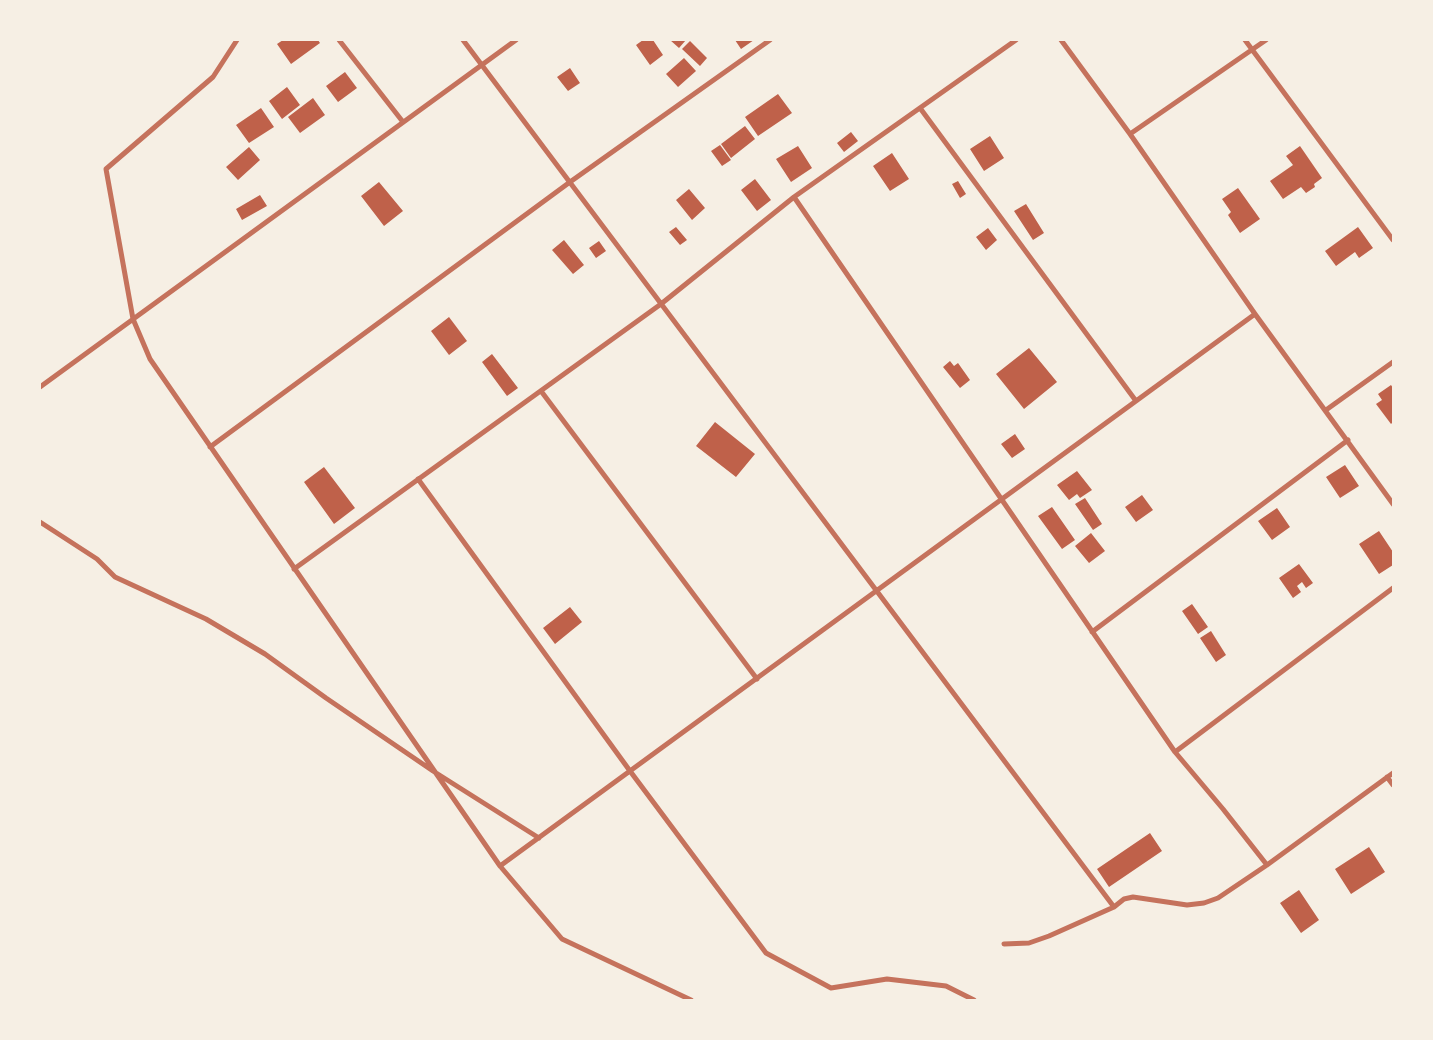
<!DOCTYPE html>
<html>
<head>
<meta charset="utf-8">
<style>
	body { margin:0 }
	#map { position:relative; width:1433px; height:1040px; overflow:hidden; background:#f6efe4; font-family:Montserrat,sans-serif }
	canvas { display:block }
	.frame { position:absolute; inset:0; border:41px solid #f6efe4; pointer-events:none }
</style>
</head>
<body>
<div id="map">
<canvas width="1433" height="1040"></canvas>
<div class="frame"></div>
</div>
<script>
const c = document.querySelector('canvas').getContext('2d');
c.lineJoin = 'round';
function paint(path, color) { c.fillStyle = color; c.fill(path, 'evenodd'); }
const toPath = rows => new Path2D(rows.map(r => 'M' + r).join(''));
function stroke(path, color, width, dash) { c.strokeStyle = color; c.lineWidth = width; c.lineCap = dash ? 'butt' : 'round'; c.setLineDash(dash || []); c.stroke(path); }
paint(toPath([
	[283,40,318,40,320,43,291,64,277,44],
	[643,40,653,40,663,55,650,65,636,45],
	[670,40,686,40,679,48],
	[735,40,754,40,741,49],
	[690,41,707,58,700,66,682,49],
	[684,58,696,71,678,87,666,74],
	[570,68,580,83,568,91,557,77],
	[345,72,357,88,338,102,326,86],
	[287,87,300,105,282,119,269,101],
	[778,94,792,113,758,136,745,117],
	[313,98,325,115,300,133,288,117],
	[261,108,274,127,249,143,236,125],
	[745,126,755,139,731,158,721,144],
	[851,132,858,141,844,152,837,143],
	[990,136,1004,158,984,171,970,149],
	[720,145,731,160,722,166,711,151],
	[798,146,812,168,791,182,776,159],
	[1300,146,1322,178,1314,184,1315,187,1306,193,1301,187,1283,199,1270,181,1293,165,1286,156],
	[249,147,260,160,238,180,226,167],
	[892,153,909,179,890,191,873,166],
	[755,179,771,200,757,211,741,190],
	[958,181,966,194,960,198,952,184],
	[379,182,403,211,384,226,361,196],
	[1238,188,1260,219,1240,233,1228,215,1231,212,1222,199],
	[689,189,705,208,692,220,676,200],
	[260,195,267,206,242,220,236,209],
	[1026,204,1044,233,1033,240,1014,211],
	[676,227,687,240,680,245,669,232],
	[1358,227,1373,248,1359,258,1355,252,1336,266,1325,251],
	[988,228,997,240,986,250,976,237],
	[564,240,584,265,573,274,552,250],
	[599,241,606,251,596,258,589,248],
	[449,317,467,341,449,355,431,331],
	[1029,348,1057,382,1024,409,996,374],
	[492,354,518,388,507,396,482,362],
	[950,361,954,366,958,363,970,380,960,388,943,367],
	[1391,385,1393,388,1393,422,1391,424,1376,404,1382,400,1378,394],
	[715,422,755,454,736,477,696,446],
	[1015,434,1025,449,1012,458,1001,444],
	[1345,465,1359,486,1340,498,1326,477],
	[324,467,355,508,334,524,304,482],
	[1077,471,1092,490,1080,498,1077,494,1069,500,1057,485],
	[1142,495,1153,510,1136,522,1125,507],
	[1085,498,1102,524,1093,530,1075,504],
	[1052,507,1075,540,1062,549,1038,516],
	[1277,508,1290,527,1272,540,1258,521],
	[1379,531,1393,552,1393,565,1379,574,1359,544],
	[1091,533,1105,551,1089,563,1075,546],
	[1299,564,1313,583,1306,588,1302,582,1297,586,1301,592,1293,598,1279,578],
	[1192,604,1208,627,1198,634,1182,611],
	[570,607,582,622,555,644,543,628],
	[1211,631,1226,655,1216,662,1200,638],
	[1150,833,1162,851,1109,887,1097,869],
	[1369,847,1385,872,1351,894,1335,869],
	[1299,890,1319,920,1301,933,1280,903]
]), '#bf614a');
stroke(toPath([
	[237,40,213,77,106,169,133,319,150,359,500,866,562,939,691,1000],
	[339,40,403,122],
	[463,40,1114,907],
	[1061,40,1130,134,1255,314,1393,504],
	[1245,40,1393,240],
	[920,108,1136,401],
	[1130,134,1266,40],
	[794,197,1175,752,1223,809,1267,865],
	[40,387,516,40],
	[541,391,757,679],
	[1326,410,1393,362],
	[210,447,570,182,770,40],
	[418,479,630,771,766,953,831,988,887,979,946,986,974,1000],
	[40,522,97,559,115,577,206,619,265,654,326,698,433,771,539,838],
	[294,569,661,304,794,197,1016,40],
	[1092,632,1348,440],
	[1175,752,1393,588],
	[1387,777,1393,785],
	[500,866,1255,314],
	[1004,944,1029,943,1049,936,1114,907,1124,899,1133,897,1187,905,1204,903,1218,898,1267,865,1393,773]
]), '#c5725c', 5);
</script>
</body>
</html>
